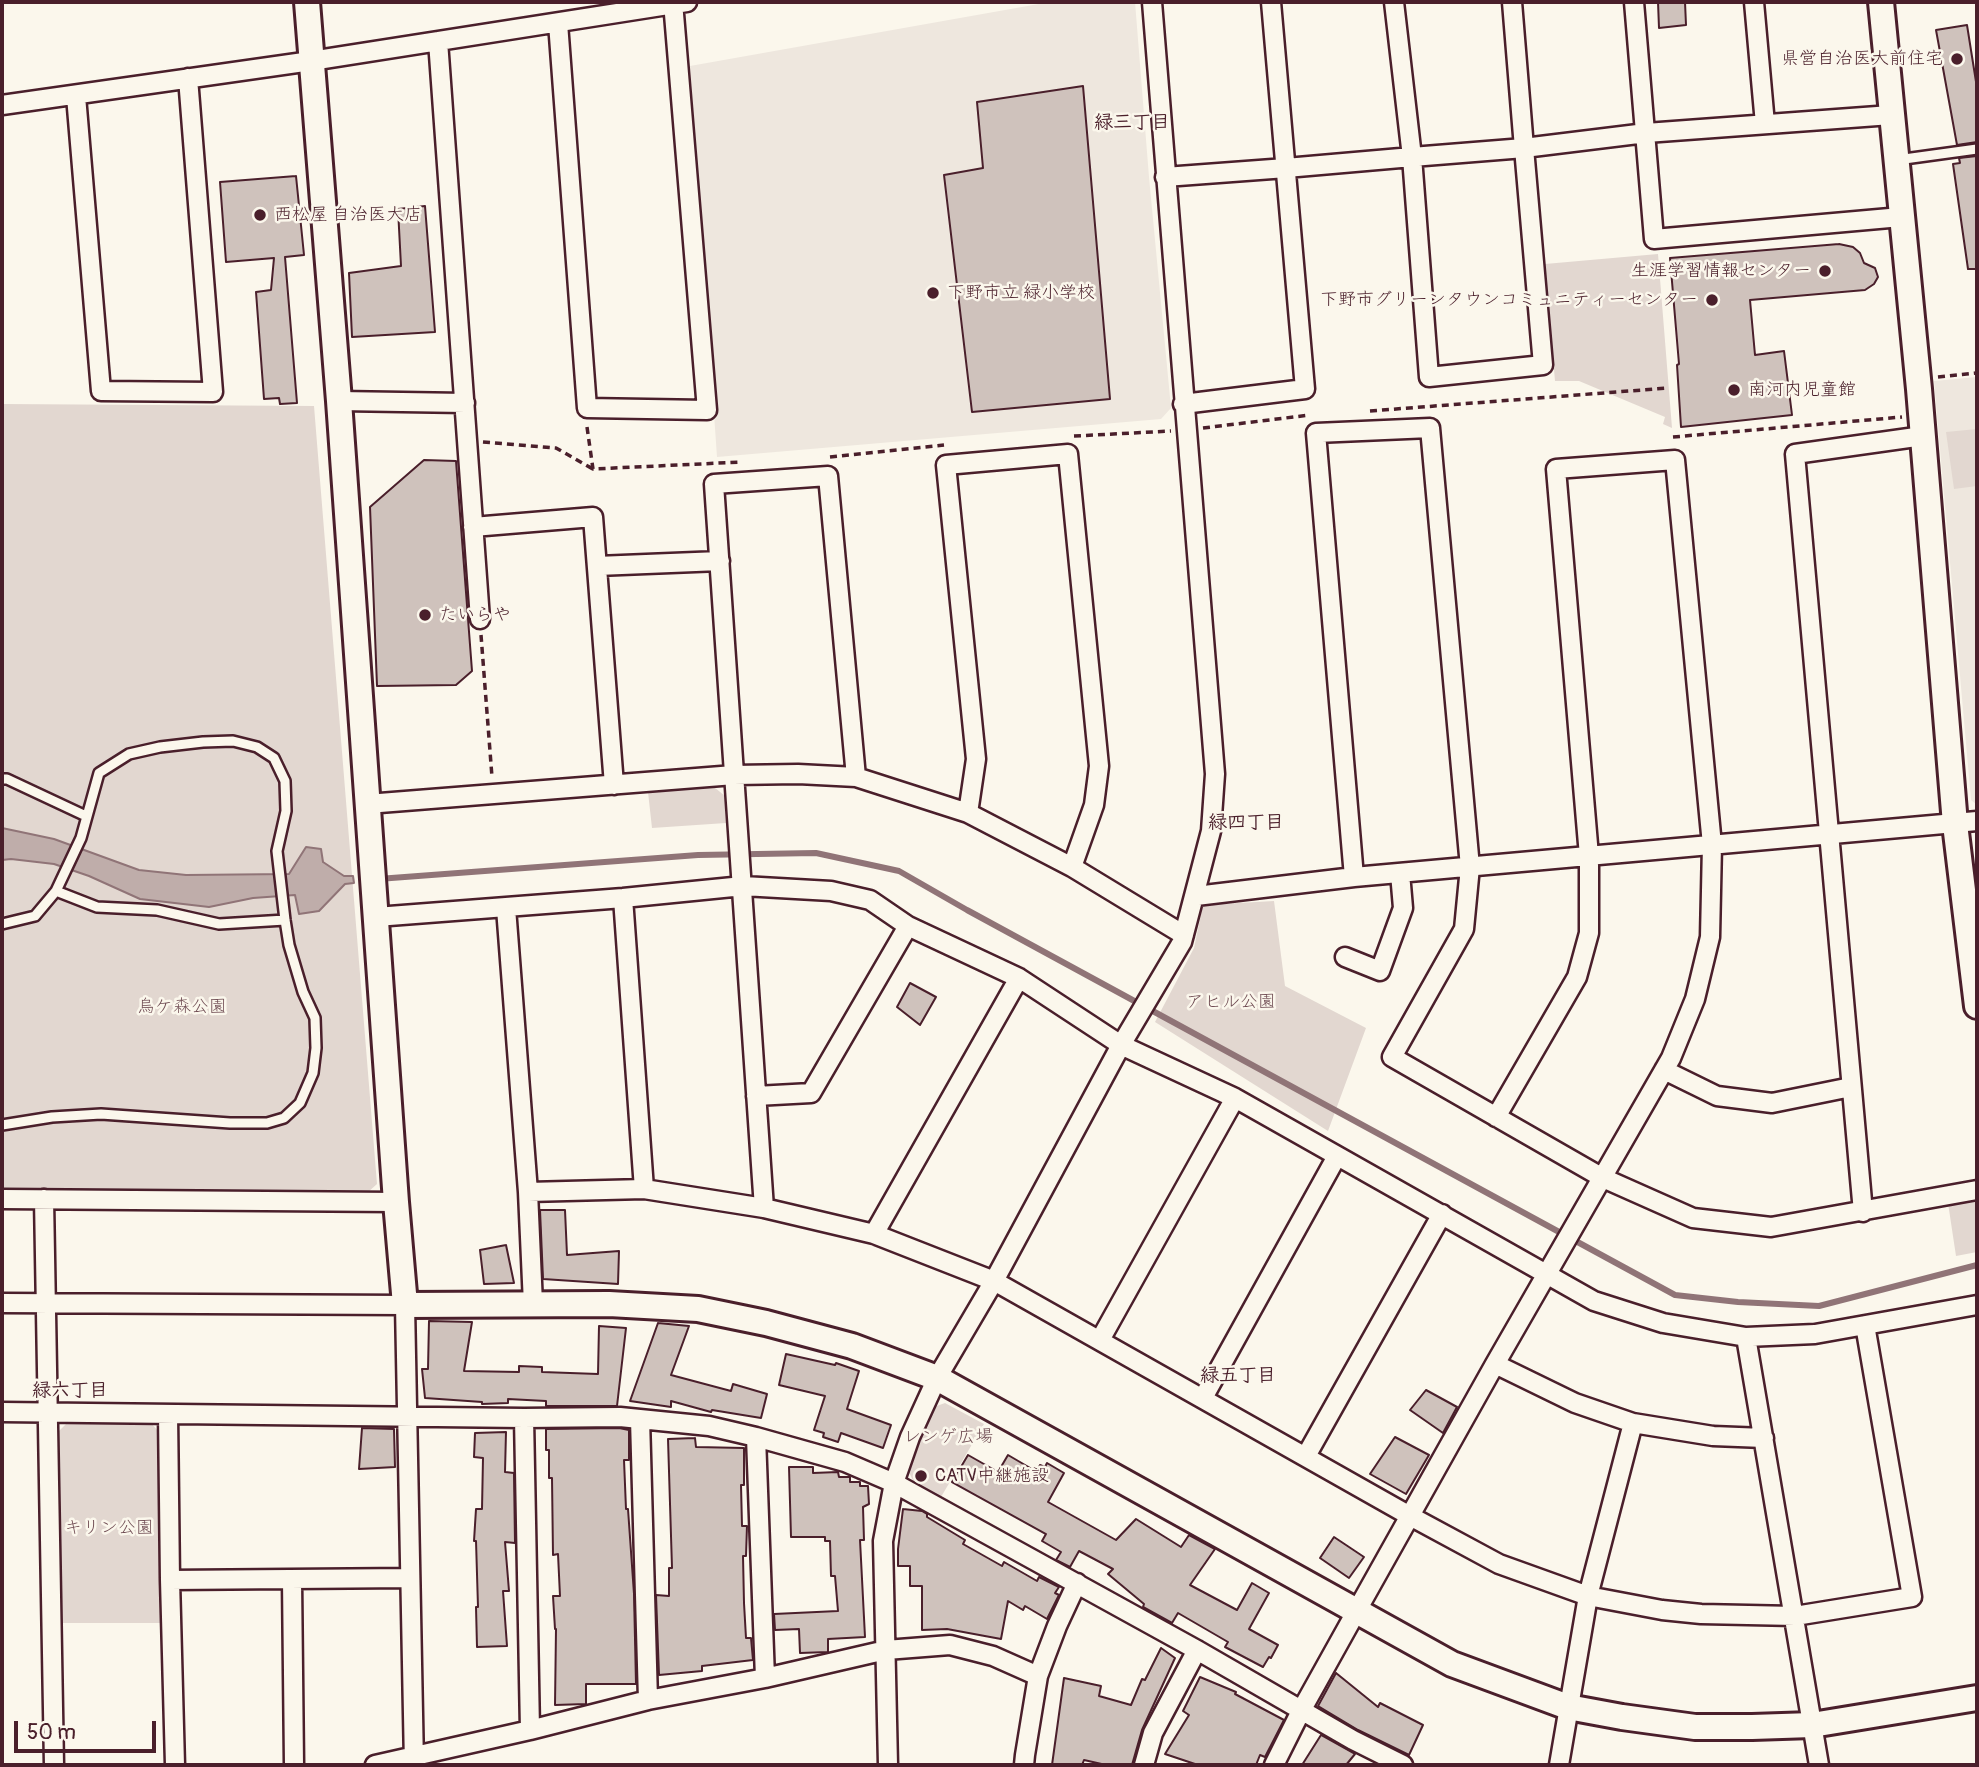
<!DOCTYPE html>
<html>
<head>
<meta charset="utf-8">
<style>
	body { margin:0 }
	#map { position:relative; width:1979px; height:1767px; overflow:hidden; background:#fbf7ec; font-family:Pangolin,sans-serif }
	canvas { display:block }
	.frame { position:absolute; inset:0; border:4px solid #4a1f2b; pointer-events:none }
	.scale { position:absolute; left:14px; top:1721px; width:142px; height:32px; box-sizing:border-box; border:4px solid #4a1f2b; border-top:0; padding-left:9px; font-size:21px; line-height:24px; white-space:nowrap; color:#4a1f2b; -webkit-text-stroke:5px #fbf7ec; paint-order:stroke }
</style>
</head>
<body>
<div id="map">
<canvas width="1979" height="1767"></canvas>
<div class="frame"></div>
<div class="scale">50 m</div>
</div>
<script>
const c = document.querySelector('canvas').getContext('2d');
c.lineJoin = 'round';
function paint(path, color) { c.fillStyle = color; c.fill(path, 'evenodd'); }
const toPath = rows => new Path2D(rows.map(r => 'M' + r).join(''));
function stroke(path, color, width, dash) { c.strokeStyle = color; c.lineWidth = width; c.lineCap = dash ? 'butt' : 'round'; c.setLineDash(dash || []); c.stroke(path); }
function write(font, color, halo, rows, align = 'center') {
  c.font = font + ' Pangolin,"Klee One",sans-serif'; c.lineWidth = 5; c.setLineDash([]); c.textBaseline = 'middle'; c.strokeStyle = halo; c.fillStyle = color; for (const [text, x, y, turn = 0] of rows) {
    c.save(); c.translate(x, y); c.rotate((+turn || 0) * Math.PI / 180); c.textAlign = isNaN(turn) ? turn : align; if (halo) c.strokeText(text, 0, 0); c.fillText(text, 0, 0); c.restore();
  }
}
paint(toPath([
	[1050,2,1135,2,1149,177,1171,408,1161,419,717,457,690,66],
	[1977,377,1977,805,1971,800,1934,381]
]), '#eee7de');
paint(toPath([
	[1658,254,1672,428,1663,424,1665,417,1579,381,1555,381,1545,264],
	[2,404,314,406,377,1184,367,1193,2,1190],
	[1977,429,1977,486,1954,489,1946,432],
	[714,787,725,796,726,823,652,828,648,792],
	[1274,901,1285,986,1366,1028,1328,1131,1155,1022,1194,948,1203,905],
	[1973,1197,1977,1200,1977,1252,1956,1256,1948,1203],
	[945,1403,984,1424,941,1497,914,1483,908,1470,931,1408],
	[68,1422,150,1422,160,1433,160,1623,60,1623,57,1433]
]), '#e2d7d0');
const water = toPath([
	[2,828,54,839,139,870,186,875,289,874,306,847,321,849,323,862,344,876,353,876,354,883,345,884,319,911,299,914,295,895,253,898,209,907,140,899,89,876,54,864,11,859,2,860,2,828]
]);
paint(water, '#bfadaa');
stroke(water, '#907477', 2);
stroke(toPath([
	[378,879,698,855,816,853,899,871,967,910,1675,1295,1738,1302,1819,1306,1977,1265]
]), '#907477', 6);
const building = toPath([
	[1658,2,1685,2,1686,25,1659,28,1658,2],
	[1967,25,1977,88,1977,142,1957,145,1936,30,1967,25],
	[1083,86,1110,399,972,412,944,175,983,168,977,102,1083,86],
	[1977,156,1977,269,1968,269,1953,164,1960,163,1959,158,1977,156],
	[296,176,304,255,285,257,297,403,280,404,279,398,264,399,256,292,271,290,274,258,226,262,220,182,296,176],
	[425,206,435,332,352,337,349,273,401,266,398,209,425,206],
	[1839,244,1853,247,1860,253,1864,263,1875,268,1878,277,1874,284,1865,290,1750,300,1755,355,1784,351,1792,415,1681,427,1677,365,1679,364,1670,258,1839,244],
	[424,460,456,461,472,671,456,685,377,686,370,507,424,460],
	[910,983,936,997,920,1025,897,1007,910,983],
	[540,1210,565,1210,567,1255,619,1251,618,1284,543,1279,540,1210],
	[506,1245,514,1283,484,1284,480,1250,506,1245],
	[429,1321,472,1322,464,1371,519,1372,519,1366,542,1367,542,1372,598,1374,599,1326,626,1328,617,1406,546,1406,546,1401,508,1399,508,1403,482,1404,482,1402,425,1398,422,1369,428,1369,429,1321],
	[658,1323,689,1326,671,1375,731,1391,733,1384,767,1394,761,1418,712,1410,711,1412,671,1401,671,1407,630,1401,658,1323],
	[786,1354,835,1365,836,1363,859,1371,847,1409,891,1425,883,1448,841,1433,838,1442,823,1437,824,1433,814,1430,825,1396,779,1385,786,1354],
	[1426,1390,1457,1407,1443,1433,1410,1410,1426,1390],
	[362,1428,394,1429,395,1467,359,1469,362,1428],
	[619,1428,629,1430,629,1460,624,1460,626,1509,628,1509,634,1594,636,1684,586,1684,586,1704,555,1705,556,1629,555,1629,553,1596,560,1596,558,1554,553,1555,552,1478,549,1478,549,1450,546,1450,546,1429,619,1428],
	[506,1432,505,1472,514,1473,515,1543,505,1542,509,1591,503,1591,507,1646,477,1647,476,1607,478,1607,476,1541,474,1541,476,1509,482,1509,483,1458,474,1457,475,1433,506,1432],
	[1395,1437,1429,1455,1406,1494,1370,1474,1395,1437],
	[695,1438,696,1447,744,1448,744,1485,741,1485,742,1526,747,1526,746,1556,743,1556,744,1603,746,1638,751,1638,753,1660,702,1666,702,1671,659,1675,656,1595,669,1596,669,1568,672,1568,668,1439,695,1438],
	[968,1455,998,1472,1008,1455,1037,1472,1040,1465,1045,1467,1047,1463,1064,1473,1048,1502,1116,1540,1136,1519,1181,1547,1189,1535,1215,1549,1190,1585,1237,1610,1252,1583,1269,1593,1249,1629,1278,1645,1271,1658,1269,1657,1263,1667,1225,1647,1228,1642,1178,1613,1172,1623,1143,1607,1144,1604,1108,1574,1113,1569,1079,1551,1070,1567,1056,1560,1061,1552,1042,1541,1046,1534,952,1482,968,1455],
	[789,1467,813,1467,813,1473,838,1472,839,1477,850,1477,850,1482,860,1482,860,1486,868,1486,869,1504,863,1507,864,1540,860,1540,865,1637,828,1639,828,1652,800,1653,799,1629,775,1630,774,1614,838,1611,835,1576,831,1576,830,1541,825,1541,825,1537,791,1537,789,1467],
	[903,1509,922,1511,927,1514,927,1517,965,1540,963,1544,1002,1566,1004,1562,1037,1581,1039,1577,1059,1587,1055,1593,1059,1595,1047,1619,1025,1606,1023,1610,1008,1601,1001,1639,947,1629,922,1630,922,1586,910,1586,910,1566,898,1566,898,1549,903,1509],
	[1334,1537,1364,1557,1349,1578,1320,1558,1334,1537],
	[1161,1648,1175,1658,1142,1730,1132,1765,1106,1765,1084,1760,1082,1765,1052,1765,1064,1678,1101,1686,1099,1696,1131,1705,1142,1679,1145,1680,1161,1648],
	[1336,1673,1378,1707,1380,1703,1423,1725,1409,1755,1358,1730,1318,1706,1336,1673],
	[1200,1677,1236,1692,1235,1694,1284,1720,1265,1757,1260,1755,1256,1765,1198,1765,1165,1754,1189,1715,1183,1711,1200,1677],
	[1321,1735,1355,1754,1346,1765,1302,1765,1321,1735]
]);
paint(building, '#cfc2bc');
stroke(building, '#4a1f2b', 2);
const lane = toPath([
	[1897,160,1977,149],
	[2,779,7,779,86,816],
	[56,891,97,907,157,910,219,924,285,920],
	[2,924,35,916,56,891,81,838,99,773,129,754,160,747,203,742,233,741,257,747,274,758,285,781,286,811,277,851,285,920,289,945,303,992,315,1018,316,1048,313,1073,300,1103,284,1118,267,1123,230,1123,101,1114,52,1117,2,1125]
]);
const street = toPath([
	[1512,2,1524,148,1646,133,1891,115],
	[1634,2,1654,239,1901,217],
	[1754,2,1765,124],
	[558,23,587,408,707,410,673,2],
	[438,41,480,619],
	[76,96,101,391,213,392,188,78],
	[2,105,311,61,687,2],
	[1165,177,1286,168,1412,157,1524,148,1543,365,1429,377,1412,157,1394,2],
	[339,401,465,403],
	[1183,404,1305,389,1271,2],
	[473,527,593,517,614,785],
	[597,566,720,561],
	[367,804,734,775,798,774,856,777,968,813,976,759,946,465,1068,454,1099,766,1094,805,1072,867,968,813],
	[1072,867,1184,935],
	[1354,877,1316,433,1430,428,1470,867,1464,929,1392,1057,1603,1178,1693,1218,1771,1227,1977,1190],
	[1196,896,1354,877,1977,821],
	[623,898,644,1189],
	[506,908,528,1192,533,1304],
	[376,917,623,898,743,886,831,891,870,900,908,926,1019,978,1121,1045,1235,1098,1594,1301,1663,1323,1746,1337,1815,1334,1977,1305],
	[1345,957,1380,971,1403,908,1400,873],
	[1664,1070,1717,1096,1772,1103,1851,1087],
	[756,1096,811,1093,908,926],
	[528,1192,644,1189,764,1208,874,1234,994,1281,1410,1516,1499,1564,1588,1596,1662,1610,1701,1614,1795,1616,1912,1597,1865,1325],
	[2,1199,396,1202],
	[44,1199,54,1765],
	[764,1208,714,484,828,476,856,777],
	[1863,1212,1795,454,1923,436],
	[874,1234,1019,978],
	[2,1303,405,1305,414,1765],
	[1746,1337,1819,1765],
	[1100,1340,1235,1098],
	[1495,1364,1575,1403,1633,1423],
	[1203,1398,1337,1156],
	[2,1412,524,1418,620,1417,709,1426,756,1437,845,1462,894,1483,1197,1650,1353,1740,1403,1765],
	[168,1414,170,1580,175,1765],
	[524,1418,530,1730],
	[640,1419,648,1700],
	[756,1437,765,1678],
	[1306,1456,1442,1214],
	[170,1580,410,1578],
	[292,1580,294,1765],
	[375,1765,530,1730,648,1700,765,1678,886,1650,950,1645,993,1656,1038,1676],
	[888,1765,883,1541,894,1483,910,1437,937,1378,994,1281,1121,1045,1182,942,1211,831,1215,774,1152,2],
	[1024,1765,1025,1755,1038,1676,1057,1626,1077,1583],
	[1144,1765,1153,1733,1197,1650],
	[1274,1765,1302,1709,1356,1612,1495,1364,1671,1058,1695,999,1710,937,1712,845,1675,460,1556,469,1589,856,1589,933,1577,977,1496,1117],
	[1559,1765,1588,1596,1633,1423,1713,1436,1764,1438]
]);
const secondary = toPath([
	[307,2,339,401,396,1202,405,1305,609,1304,698,1309,766,1323,852,1346,937,1378,1452,1664,1568,1707,1622,1717,1695,1727,1752,1727,1812,1725,1977,1698],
	[1881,2,1919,389,1955,824,1977,1006]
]);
stroke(lane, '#4a1f2b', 14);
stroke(street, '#4a1f2b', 23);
stroke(secondary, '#4a1f2b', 30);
stroke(toPath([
	[2,2,4,2],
	[1938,377,1977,373],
	[1370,411,1668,388],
	[587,427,593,469,742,462],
	[1203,428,1310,415],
	[1074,436,1171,431],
	[1673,437,1902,417],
	[483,442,556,448,593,469],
	[830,457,944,445],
	[481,635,492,777]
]), '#4a1f2b', 3.5, [7, 5]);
stroke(lane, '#fbf7ec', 9);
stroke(street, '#fbf7ec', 18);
stroke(secondary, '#fbf7ec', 24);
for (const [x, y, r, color] of [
	[1957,59,7,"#4a1f2b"],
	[260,215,7,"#4a1f2b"],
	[1825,271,7,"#4a1f2b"],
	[933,293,7,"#4a1f2b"],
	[1712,300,7,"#4a1f2b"],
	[1734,390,7,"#4a1f2b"],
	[425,615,7,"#4a1f2b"],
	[921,1476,7,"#4a1f2b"]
]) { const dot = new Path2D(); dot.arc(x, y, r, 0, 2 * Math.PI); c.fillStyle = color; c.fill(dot); stroke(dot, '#fbf7ec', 2.5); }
write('18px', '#4a1f2b', '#fbf7ec', [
	["県営自治医大前住宅",1943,59,"right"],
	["西松屋 自治医大店",274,215],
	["生涯学習情報センター",1811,271,"right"],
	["下野市立 緑小学校",947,293],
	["下野市グリーンタウンコミュニティーセンター",1698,300,"right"],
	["南河内児童館",1748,390],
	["たいらや",439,615],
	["CATV中継施設",935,1476]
], 'left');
write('18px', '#704d54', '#fbf7ec', [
	["アヒル公園",1231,1002],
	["烏ケ森公園",182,1007],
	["レンゲ広場",948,1437],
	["キリン公園",109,1528]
]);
write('bold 19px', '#4a1f2b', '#fbf7ec', [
	["緑三丁目",1132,123],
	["緑四丁目",1246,823],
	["緑五丁目",1238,1376],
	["緑六丁目",70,1391]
]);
</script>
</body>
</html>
